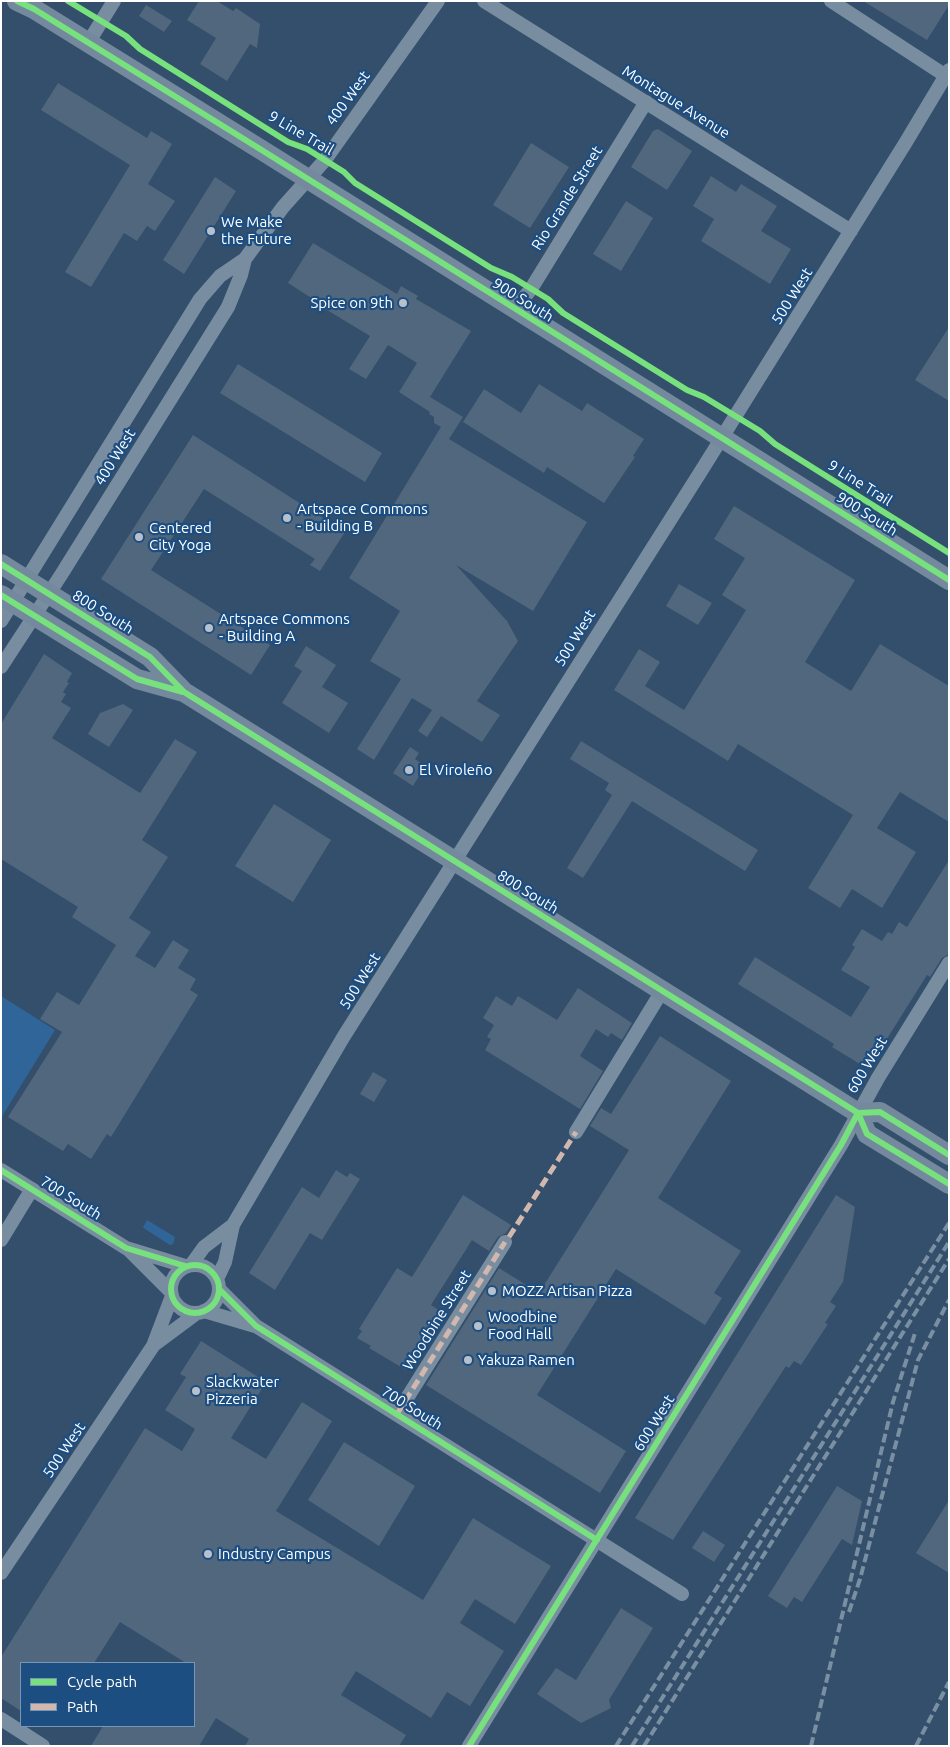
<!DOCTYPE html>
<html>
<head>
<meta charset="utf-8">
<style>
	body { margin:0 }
	#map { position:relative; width:950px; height:1747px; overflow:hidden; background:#334f6b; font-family:Ubuntu,sans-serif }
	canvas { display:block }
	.frame { position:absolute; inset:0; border:2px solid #fff; pointer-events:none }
	.legend { position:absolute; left:20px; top:1662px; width:175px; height:65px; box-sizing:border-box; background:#1c4e82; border:1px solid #7795b4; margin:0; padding:6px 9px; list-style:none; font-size:15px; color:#fff }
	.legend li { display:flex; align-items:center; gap:10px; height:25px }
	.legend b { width:25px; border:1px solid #7795b4 }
</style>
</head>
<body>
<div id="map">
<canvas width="950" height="1747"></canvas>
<div class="frame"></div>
<ul class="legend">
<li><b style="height:6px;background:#77e17e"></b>Cycle path</li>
<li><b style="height:6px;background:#d1b7ad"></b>Path</li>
</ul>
</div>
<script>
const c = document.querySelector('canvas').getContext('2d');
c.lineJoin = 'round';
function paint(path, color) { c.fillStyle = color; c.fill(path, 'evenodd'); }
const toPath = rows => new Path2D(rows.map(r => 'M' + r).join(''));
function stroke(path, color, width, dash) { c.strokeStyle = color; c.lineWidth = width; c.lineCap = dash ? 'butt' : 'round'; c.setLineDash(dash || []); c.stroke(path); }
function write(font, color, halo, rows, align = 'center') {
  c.font = font + ' Ubuntu,sans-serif'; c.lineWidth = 4.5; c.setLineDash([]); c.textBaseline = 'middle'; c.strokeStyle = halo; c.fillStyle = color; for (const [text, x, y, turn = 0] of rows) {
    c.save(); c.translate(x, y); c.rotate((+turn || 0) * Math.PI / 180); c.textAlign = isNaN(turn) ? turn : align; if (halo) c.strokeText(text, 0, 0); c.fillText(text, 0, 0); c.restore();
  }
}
paint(toPath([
	[1,996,55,1030,1,1118],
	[147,1220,175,1237,173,1244,170,1245,145,1229,143,1227]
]), '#30659a');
paint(toPath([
	[199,1,217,1,233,11,236,8,260,24,257,48,250,44,227,81,200,64,216,38,187,20],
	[863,1,949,1,949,5,927,40],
	[146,5,172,21,164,32,139,16],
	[58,83,147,138,151,131,172,144,148,184,175,201,155,231,147,226,137,241,124,233,91,287,65,272,130,165,41,110],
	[658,129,692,151,667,190,631,167,653,131],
	[531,143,569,167,530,228,493,205],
	[711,176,736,192,741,184,777,206,761,231,791,249,770,284,701,241,714,219,693,206],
	[215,177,236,191,184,274,163,260],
	[626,201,653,218,621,271,593,254],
	[313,243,397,294,401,286,418,296,416,299,471,331,430,397,463,417,449,439,587,522,533,611,456,565,507,621,518,641,477,701,500,715,482,742,441,716,427,737,418,731,432,710,412,698,374,760,357,749,401,679,370,661,400,611,349,578,441,427,434,423,434,417,429,414,430,412,399,392,417,363,388,345,366,379,349,369,370,336,312,301,313,299,288,283],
	[949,327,949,401,915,380],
	[238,364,382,453,365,482,220,393],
	[539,384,582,411,587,403,644,439,633,456,635,457,604,503,547,467,544,473,463,422,484,389,521,413],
	[193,435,345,532,320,571,310,565,315,559,204,489,159,558,151,570,270,645,251,675,101,579],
	[734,506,855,580,805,662,851,691,880,644,949,686,949,822,900,792,877,828,916,852,882,908,852,889,840,908,808,888,853,815,738,744,728,761,614,690,639,649,660,662,645,686,684,710,746,610,722,595,745,558,714,539],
	[679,584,712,603,698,625,666,606],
	[306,646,336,665,322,687,348,703,329,733,282,703,302,671,294,666],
	[44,654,72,673,67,682,69,683,63,692,66,694,61,702,71,708,52,738,140,793,175,739,197,752,142,840,168,857,129,918,151,932,135,956,155,968,173,940,189,950,178,968,196,979,190,990,198,995,111,1137,107,1134,91,1159,68,1144,63,1151,8,1117,62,1032,40,1019,57,992,79,1005,116,945,72,917,78,907,1,859,1,724],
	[123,704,133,710,109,747,88,734,100,713],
	[581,741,758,850,745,871,632,801,583,878,567,868,612,795,605,790,609,783,570,759],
	[410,747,419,753,415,759,425,766,413,786,393,773],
	[274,804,331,840,293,902,235,866],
	[949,860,949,954,942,958,930,977,927,975,868,1069,832,1047,834,1044,738,984,755,957,851,1017,870,987,841,970,855,947,852,945,862,929,882,941,888,932,892,934,899,922,907,927],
	[578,988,632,1023,622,1040,611,1033,608,1037,596,1029,580,1056,603,1071,580,1109,485,1050,491,1039,487,1037,494,1025,483,1018,496,996,512,1006,518,996,557,1020],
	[660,1036,731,1081,658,1198,741,1251,714,1293,722,1298,705,1325,616,1269,537,1395,626,1451,600,1493,426,1385,499,1268,539,1293,629,1150,590,1126,601,1108,611,1114],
	[373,1072,387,1080,374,1102,360,1094],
	[336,1170,347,1177,350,1173,360,1179,322,1240,310,1233,275,1290,249,1273,302,1187,319,1198],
	[463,1195,511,1225,506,1233,498,1237,489,1251,472,1240,431,1305,442,1312,406,1370,369,1348,371,1346,357,1338,362,1331,359,1329,397,1268,412,1277],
	[836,1195,855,1207,843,1282,830,1302,836,1306,825,1323,828,1324,801,1365,794,1361,789,1368,786,1366,673,1540,635,1518],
	[201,1341,266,1382,231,1438,266,1459,302,1402,332,1421,276,1511,423,1600,473,1518,551,1566,515,1624,475,1599,460,1623,504,1651,470,1706,447,1692,431,1718,356,1671,341,1695,406,1735,399,1746,245,1746,249,1739,216,1718,199,1746,91,1746,103,1726,194,1726,194,1663,186,1663,120,1622,94,1663,21,1663,21,1711,1,1698,1,1657,145,1428,182,1451,195,1429,165,1410,186,1377,180,1374],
	[344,1442,415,1486,379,1546,308,1500],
	[837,1486,862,1501,852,1545,842,1539,802,1602,794,1597,787,1608,768,1596],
	[949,1500,949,1573,916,1553],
	[703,1531,725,1545,714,1562,692,1548],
	[621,1608,653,1628,609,1700,611,1708,581,1723,537,1694,556,1668,576,1680]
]), '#51677d');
stroke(toPath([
	[484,1,851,231],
	[831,1,949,78],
	[88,43,114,1],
	[514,310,531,289,646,102],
	[1,621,200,299,220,276,245,259],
	[1,667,61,575,228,307,241,275,245,259,283,207,325,160,438,1],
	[576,1132,662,991],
	[1,1170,126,1248,185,1266],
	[1,1240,32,1189],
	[129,1250,171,1292],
	'171 1289a24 24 0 1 1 48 0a24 24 0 1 1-48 0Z',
	[191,1265,204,1247,233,1225],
	[217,1279,225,1262,233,1225,344,1036,703,468,906,142,949,70],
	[220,1290,256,1326,682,1594],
	[204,1311,255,1326],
	[154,1345,197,1313],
	[397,1414,505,1242],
	[1,1573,153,1346,172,1296],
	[1,1719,43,1746],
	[469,1746,841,1145,878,1078,949,963]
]), '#798da1', 14);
stroke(toPath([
	[17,1,34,9,260,149,949,580],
	[1,564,150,657,184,692,858,1113,867,1134,949,1184],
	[1,595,137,679,184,692],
	[858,1113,880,1112,949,1155]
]), '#74899d', 20);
stroke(toPath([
	[849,1612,860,1579,918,1360,949,1300],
	[616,1746,949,1223],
	[632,1746,949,1242],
	[644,1746,949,1259],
	[811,1746,893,1402,916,1330],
	[916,1746,949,1682]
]), '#7a8fa1', 4, [9, 4]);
stroke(toPath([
	[509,1237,576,1132],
	[397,1414,505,1242]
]), '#d1b7ad', 5, [10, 5]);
stroke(toPath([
	[17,1,34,9,260,149,949,580],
	[68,1,126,36,140,49,288,142,307,149,344,172,355,183,491,268,512,277,548,299,563,313,687,390,704,397,760,431,775,444,949,553],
	[1,564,150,657,184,692,858,1113,867,1134,949,1184],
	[1,595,137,679,183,692],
	[858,1113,880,1112,949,1155],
	[1,1170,126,1248,185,1266],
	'171 1289a24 24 0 1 1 48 0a24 24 0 1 1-48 0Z',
	[220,1290,256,1326,597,1540],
	[469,1746,841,1145,858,1113]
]), '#77e17e', 6);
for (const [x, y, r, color] of [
	[211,231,5,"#b8c1cb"],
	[403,303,5,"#b8c1cb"],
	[287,518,5,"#b8c1cb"],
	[139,537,5,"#b8c1cb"],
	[209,628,5,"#b8c1cb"],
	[409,770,5,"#b8c1cb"],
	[492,1291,5,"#b8c1cb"],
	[478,1326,5,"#b8c1cb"],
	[468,1360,5,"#b8c1cb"],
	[196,1391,5,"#b8c1cb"],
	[208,1554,5,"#b8c1cb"]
]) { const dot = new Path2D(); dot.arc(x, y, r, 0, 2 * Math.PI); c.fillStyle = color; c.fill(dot); stroke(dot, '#1c4e82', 2); }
write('15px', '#fff', '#1c4e82', [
	["400 West",348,98,-54],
	["Montague Avenue",676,102,32],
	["9 Line Trail",301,133,30],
	["Rio Grande Street",567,198,-58],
	["500 West",792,296,-58],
	["900 South",523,300,32],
	["400 West",115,457,-58],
	["9 Line Trail",860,483,32],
	["900 South",867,514,32],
	["800 South",103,612,32],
	["500 West",575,638,-58],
	["800 South",528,892,32],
	["500 West",360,981,-58],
	["600 West",867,1065,-59],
	["700 South",71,1198,32],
	["Woodbine Street",437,1320,-58],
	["700 South",412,1408,32],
	["600 West",654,1423,-58],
	["500 West",64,1450,-56]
]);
write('15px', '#fff', '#1c4e82', [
	["We Make",221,222],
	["the Future",221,239],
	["Spice on 9th",393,303,"right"],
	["Artspace Commons",297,509],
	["- Building B",297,526],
	["Centered",149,528],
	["City Yoga",149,545],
	["Artspace Commons",219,619],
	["- Building A",219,636],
	["El Viroleño",419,770],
	["MOZZ Artisan Pizza",502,1291],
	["Woodbine",488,1317],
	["Food Hall",488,1334],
	["Yakuza Ramen",478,1360],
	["Slackwater",206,1382],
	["Pizzeria",206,1399],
	["Industry Campus",218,1554]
], 'left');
</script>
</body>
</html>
